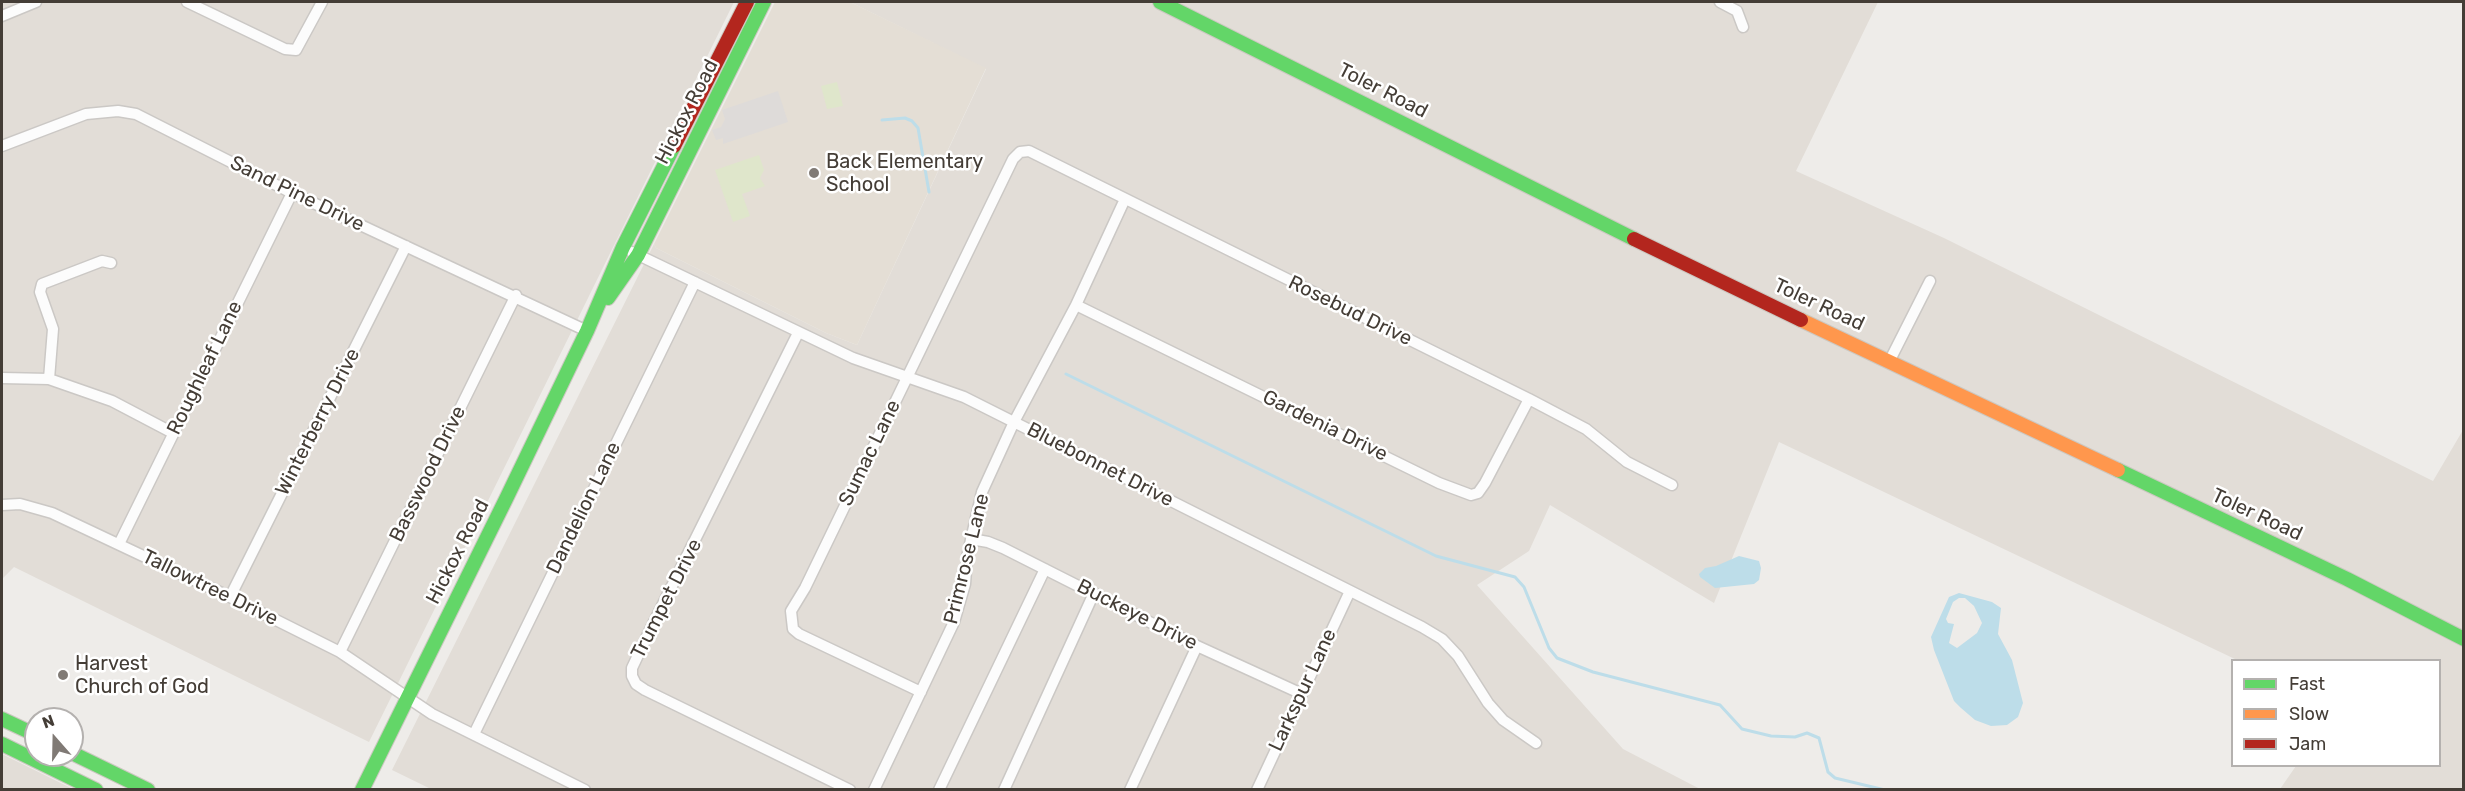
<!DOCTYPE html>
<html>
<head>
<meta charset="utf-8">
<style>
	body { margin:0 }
	#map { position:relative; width:2465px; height:791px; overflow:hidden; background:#eeece9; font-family:Rubik,sans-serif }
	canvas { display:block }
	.frame { position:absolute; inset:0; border:3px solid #443d36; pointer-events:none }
	.legend { position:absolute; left:2231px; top:659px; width:210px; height:108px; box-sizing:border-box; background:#fff; border:2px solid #b4b1af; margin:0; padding:8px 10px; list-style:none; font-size:18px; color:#443d36 }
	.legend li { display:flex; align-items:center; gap:12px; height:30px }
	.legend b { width:30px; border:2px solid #b4b1af }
	.north { position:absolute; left:24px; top:707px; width:60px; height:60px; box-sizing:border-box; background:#fff; border:2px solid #b4b1af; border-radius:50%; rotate:340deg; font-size:16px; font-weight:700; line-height:24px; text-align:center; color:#443d36 }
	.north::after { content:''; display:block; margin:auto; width:21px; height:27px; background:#807a75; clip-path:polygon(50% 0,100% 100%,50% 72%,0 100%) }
</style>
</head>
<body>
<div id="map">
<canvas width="2465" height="791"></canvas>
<div class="frame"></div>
<ul class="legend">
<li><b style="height:8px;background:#63d668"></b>Fast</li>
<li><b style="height:8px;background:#ff974d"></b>Slow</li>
<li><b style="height:8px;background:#b3261e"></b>Jam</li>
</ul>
<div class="north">N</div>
</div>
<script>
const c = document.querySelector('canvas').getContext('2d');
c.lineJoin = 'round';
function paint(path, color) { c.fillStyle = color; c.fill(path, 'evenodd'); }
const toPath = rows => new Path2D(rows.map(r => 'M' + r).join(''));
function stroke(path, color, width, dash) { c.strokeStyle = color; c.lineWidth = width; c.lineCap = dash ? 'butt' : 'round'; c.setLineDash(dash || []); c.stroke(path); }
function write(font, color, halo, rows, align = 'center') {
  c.font = font + ' Rubik,sans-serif'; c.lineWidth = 5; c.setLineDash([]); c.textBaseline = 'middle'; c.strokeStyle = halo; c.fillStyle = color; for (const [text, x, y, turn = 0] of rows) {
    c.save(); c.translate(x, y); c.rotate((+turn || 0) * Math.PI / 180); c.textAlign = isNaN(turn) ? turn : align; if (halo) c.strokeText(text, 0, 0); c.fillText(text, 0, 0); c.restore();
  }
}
paint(toPath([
	[2,2,734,2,369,742,14,567,2,579],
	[850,2,1878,2,1796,171,1944,238,2433,481,2463,430,2463,789,2280,789,2296,766,2440,766,2440,660,2237,660,1779,442,1714,603,1550,505,1529,551,1477,585,1623,749,1700,789,433,790,392,770,654,244,656,248,826,333,857,345,986,69],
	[2,754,73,789,2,789]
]), '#e2ddd7');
paint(toPath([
	[775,2,850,2,986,68,857,345,826,333,656,248,654,244]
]), '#e4ded5');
paint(toPath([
	[837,82,843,106,827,109,821,86],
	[759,155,764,170,760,178,765,186,742,194,750,216,733,222,715,170]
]), '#dfe6cb');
paint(toPath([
	[778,91,788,122,723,144,723,138,716,140,712,130,721,127,725,119,722,110]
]), '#dedbd9');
paint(toPath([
	[1739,556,1759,561,1761,568,1759,580,1754,584,1715,588,1700,577,1699,574,1705,568,1716,566],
	[1959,593,1992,602,2001,608,1998,634,2012,660,2023,703,2018,717,2007,725,1991,726,1975,720,1961,708,1954,701,1934,650,1931,637,1949,597],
	[1959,598,1965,598,1974,606,1982,623,1977,633,1957,648,1949,643,1954,624,1948,623,1946,619,1953,602]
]), '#bddde9');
stroke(toPath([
	[882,120,905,118,912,121,918,128,929,192],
	[1066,374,1436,556,1515,577,1524,587,1549,648,1557,658,1593,672,1720,705,1742,729,1771,736,1795,737,1807,733,1819,738,1828,772,1835,778,1885,790]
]), '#bddde9', 3);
const street = toPath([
	[187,2,285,49,296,50,322,2],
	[1720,2,1737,11,1743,27],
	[2,16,36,2],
	[2,146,86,114,118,111,136,114,292,193,587,331],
	[632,252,853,358,964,397,1422,627,1442,639,1458,656,1488,703,1503,720,1536,743],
	[1076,305,1439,483,1471,495,1478,493,1485,483,1529,399],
	[798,333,648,634,632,668,632,676,636,684,645,690,850,790],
	[1890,360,1930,281],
	[2,378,49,379,112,401,173,433],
	[49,379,53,329,40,292,42,284,102,261,111,263],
	[2,505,20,504,52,513,230,597,340,652,432,714,585,790],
	[971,539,988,542,1003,548,1197,646,1302,694],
	[119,544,292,193],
	[230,597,406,246],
	[340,652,516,295],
	[921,692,799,634,793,629,791,611,805,588,1013,159,1020,152,1029,151,1529,399,1586,429,1627,462,1672,485],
	[474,734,695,282],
	[874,790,954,622,965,584,967,557,982,492,1014,422,1076,305,1125,199],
	[939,790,1045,569],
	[1004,790,1094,593],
	[1130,790,1197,646],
	[1257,790,1350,591]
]);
const fast = toPath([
	[1160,2,1634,239],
	[608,298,638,255,764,2],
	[2118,470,2347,579,2464,639],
	[2,719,36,735],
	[2,744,96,790],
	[72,753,148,790],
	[362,790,506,499,587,331,623,247,674,146]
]);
const slow = toPath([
	[1801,320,2118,470]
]);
const jam = toPath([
	[674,146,747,2],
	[1634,239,1801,320]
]);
stroke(street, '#cbc8c5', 13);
stroke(fast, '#ccc8c1', 16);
stroke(slow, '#ccc8c1', 16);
stroke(jam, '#ccc8c1', 16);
stroke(street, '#fcfcfc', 10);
stroke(fast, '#63d668', 14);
stroke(slow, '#ff974d', 14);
stroke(jam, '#b3261e', 14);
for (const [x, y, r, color] of [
	[814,173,6,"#807a75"],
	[63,675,6,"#807a75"]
]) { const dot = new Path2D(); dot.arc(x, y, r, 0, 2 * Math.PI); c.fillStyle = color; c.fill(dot); stroke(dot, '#fff', 2); }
write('20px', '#443d36', '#fff', [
	["Toler Road",1383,91,27],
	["Hickox Road",687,112,-63],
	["Sand Pine Drive",297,194,26],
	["Toler Road",1819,305,25],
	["Rosebud Drive",1350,311,26],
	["Roughleaf Lane",205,368,-64],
	["Winterberry Drive",318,422,-63],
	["Gardenia Drive",1325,426,26],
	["Sumac Lane",870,453,-64],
	["Bluebonnet Drive",1100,465,27],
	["Basswood Drive",428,474,-64],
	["Dandelion Lane",584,508,-64],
	["Toler Road",2257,515,25],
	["Hickox Road",458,552,-63],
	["Primrose Lane",967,559,-76],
	["Tallowtree Drive",210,588,26],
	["Trumpet Drive",667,599,-63],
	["Buckeye Drive",1137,615,27],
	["Larkspur Lane",1303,690,-65]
]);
write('20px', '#443d36', '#fff', [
	["Back Elementary",826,162],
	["School",826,185],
	["Harvest",75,664],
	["Church of God",75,687]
], 'left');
</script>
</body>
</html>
